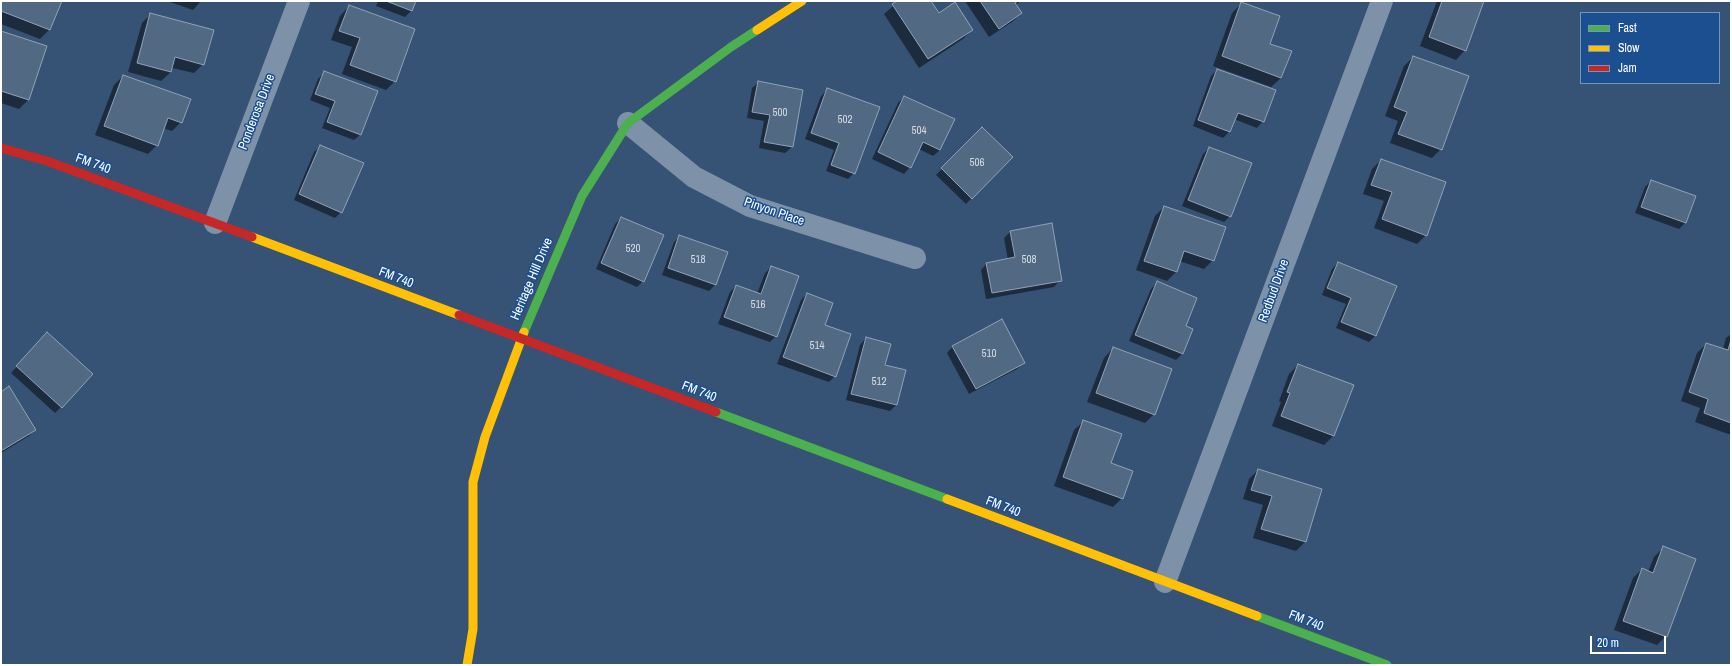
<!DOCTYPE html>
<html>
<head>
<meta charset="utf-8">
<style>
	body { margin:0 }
	#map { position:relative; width:1732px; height:666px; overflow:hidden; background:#365274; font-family:"Archivo Narrow",sans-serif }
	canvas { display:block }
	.frame { position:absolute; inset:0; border:2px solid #fff; pointer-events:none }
	.legend { position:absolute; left:1580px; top:12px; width:140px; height:72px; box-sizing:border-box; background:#1b4f8f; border:1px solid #7695bc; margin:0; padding:5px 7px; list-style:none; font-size:12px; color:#fff }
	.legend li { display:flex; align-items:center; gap:8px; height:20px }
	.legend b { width:20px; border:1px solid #7695bc }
	.scale { position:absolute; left:1590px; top:636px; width:76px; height:18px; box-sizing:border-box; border:2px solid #fff; border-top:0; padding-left:5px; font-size:12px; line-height:14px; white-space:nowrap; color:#fff; -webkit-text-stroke:3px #1b4f8f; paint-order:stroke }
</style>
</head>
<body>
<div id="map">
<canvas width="1732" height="666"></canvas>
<div class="frame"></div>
<ul class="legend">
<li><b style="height:5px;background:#4caf50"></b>Fast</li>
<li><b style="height:5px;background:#ffc107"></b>Slow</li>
<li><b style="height:5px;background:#c62828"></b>Jam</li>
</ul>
<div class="scale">20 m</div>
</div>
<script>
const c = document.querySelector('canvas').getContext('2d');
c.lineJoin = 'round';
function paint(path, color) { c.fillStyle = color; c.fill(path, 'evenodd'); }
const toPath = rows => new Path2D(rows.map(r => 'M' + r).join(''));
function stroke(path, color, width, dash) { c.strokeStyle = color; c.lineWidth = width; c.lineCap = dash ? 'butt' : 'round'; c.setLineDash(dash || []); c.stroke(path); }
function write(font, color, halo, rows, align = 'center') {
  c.font = font + ' "Archivo Narrow",sans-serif'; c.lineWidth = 3; c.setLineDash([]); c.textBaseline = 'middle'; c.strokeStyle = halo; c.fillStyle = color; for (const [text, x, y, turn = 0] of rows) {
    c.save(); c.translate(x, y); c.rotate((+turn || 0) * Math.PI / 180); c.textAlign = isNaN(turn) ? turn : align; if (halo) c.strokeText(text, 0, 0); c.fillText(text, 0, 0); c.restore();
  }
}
paint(toPath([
	[1,1,61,1,49,30,40,39,1,24],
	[167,1,201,1,193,10],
	[378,1,415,1,411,11,405,17,376,6],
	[899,1,930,1,939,14,972,30,963,39,919,68,884,14],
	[965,1,1021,1,1015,5,1021,13,1012,22,989,37],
	[1437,1,1483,1,1465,50,1456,60,1420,46],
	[1242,3,1269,44,1281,78,1271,87,1213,66,1232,13],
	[349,6,395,81,386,90,342,74,352,47,331,40,340,16],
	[151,14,203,64,194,73,172,68,171,72,161,81,128,72,142,23],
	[1,32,28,100,19,109,1,103],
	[1413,57,1441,149,1432,158,1390,143,1398,121,1385,116,1404,66],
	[1217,70,1263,121,1257,128,1234,119,1229,132,1223,138,1193,126,1211,76],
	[324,73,361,134,354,140,322,128,330,108,310,100,318,79],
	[123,76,181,122,172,131,163,128,157,145,148,154,95,135,114,85],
	[759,82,792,147,785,153,759,148,764,121,747,118,752,88],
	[828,89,854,173,848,179,826,171,834,150,805,139,821,96],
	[904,97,940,150,933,156,919,149,910,167,904,174,872,159,898,103],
	[982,128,1012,157,966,204,936,175],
	[321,146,341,212,335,218,294,200,314,152],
	[1209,148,1230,216,1224,222,1182,206,1203,154],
	[1381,160,1426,235,1417,244,1374,228,1384,201,1363,194,1372,169],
	[1651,181,1685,223,1679,229,1635,213,1645,187],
	[1164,207,1213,260,1204,269,1179,261,1176,272,1167,281,1136,270,1155,216],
	[621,218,643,281,637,287,596,269,615,224],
	[1010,232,1060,280,1054,287,986,299,981,270,987,263,1008,260,1004,238],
	[680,236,726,252,715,285,709,291,662,275,674,242],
	[1338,263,1396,287,1375,336,1369,342,1336,328,1346,304,1322,295,1332,269],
	[771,267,776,336,770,342,718,324,730,292,736,286,757,294,765,273],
	[1157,283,1182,354,1176,360,1129,341,1151,289],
	[807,294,824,325,835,376,829,382,777,364,801,300],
	[1731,334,1731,435,1695,422,1700,408,1681,401,1697,353,1706,344,1723,349,1726,338],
	[866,338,884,366,905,371,896,405,890,411,846,400,860,345],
	[41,340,61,407,55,413,11,373],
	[953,346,1023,363,1017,369,969,394,947,353],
	[1113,348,1154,414,1145,423,1087,402,1104,358],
	[1298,365,1353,385,1333,436,1324,445,1272,426,1281,402,1279,401,1289,374],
	[1,393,35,430,29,436,1,453],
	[1084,421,1110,464,1122,498,1113,507,1054,486,1074,430],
	[1258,470,1321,490,1305,542,1296,551,1253,538,1263,505,1243,499,1249,479],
	[1663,548,1666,636,1657,645,1614,630,1633,578,1642,569,1648,572,1654,557]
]), '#0007');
const building = toPath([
	[1,1,62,1,50,30,1,11,1,1],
	[386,1,416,1,412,11,386,1],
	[897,1,931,1,939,13,955,2,973,30,928,59,892,4,897,1],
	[980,1,1018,1,1015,3,1022,13,999,29,980,1],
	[1442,1,1484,1,1466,51,1429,37,1442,1],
	[1241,2,1280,16,1270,44,1292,51,1281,78,1222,56,1241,2],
	[349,5,415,29,396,82,350,65,360,38,339,31,349,5],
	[150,13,214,30,204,65,175,57,171,72,137,63,150,13],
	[1,31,47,46,29,100,1,91,1,31],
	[1413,56,1469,76,1442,150,1398,134,1407,112,1394,107,1413,56],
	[1217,69,1276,90,1264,122,1238,113,1230,132,1198,120,1217,69],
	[324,71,378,91,361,135,327,122,335,101,315,94,324,71],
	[123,75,191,99,182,123,168,118,158,146,104,126,123,75],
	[758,81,803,90,793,147,764,142,770,115,752,112,758,81],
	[827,88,880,107,855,174,831,165,839,143,811,133,827,88],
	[904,96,955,119,940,150,923,142,911,168,878,152,904,96],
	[982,127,1013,157,972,199,941,168,982,127],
	[320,145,364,163,342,213,299,194,320,145],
	[1209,147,1252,163,1231,217,1188,200,1209,147],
	[1381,159,1446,182,1427,236,1382,219,1392,192,1371,185,1381,159],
	[1651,180,1696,196,1686,223,1641,207,1651,180],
	[1164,206,1226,227,1214,261,1184,251,1177,272,1144,261,1164,206],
	[621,217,664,235,644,282,601,263,621,217],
	[1052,223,1062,281,992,293,986,263,1015,257,1010,231,1052,223],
	[679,235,728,252,716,285,668,268,679,235],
	[1338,262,1397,286,1376,336,1341,322,1351,298,1327,288,1338,262],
	[771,266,799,276,777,337,724,317,736,285,761,294,771,266],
	[1157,281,1197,298,1186,326,1193,329,1183,354,1135,335,1157,281],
	[807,293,833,303,825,325,851,334,836,377,783,357,807,293],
	[1002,319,1025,363,976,389,952,346,1002,319],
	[47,332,93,374,62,408,16,366,47,332],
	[866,337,891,344,885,365,906,370,897,405,851,394,866,337],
	[1731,340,1731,423,1704,413,1708,399,1689,392,1706,343,1728,350,1731,340],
	[1113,347,1172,369,1155,415,1096,393,1113,347],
	[1298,364,1354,385,1334,436,1281,416,1290,393,1287,392,1298,364],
	[9,386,36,430,1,451,1,392,9,386],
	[1083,420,1122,434,1111,463,1133,471,1123,499,1063,477,1083,420],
	[1258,469,1322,489,1306,542,1261,529,1272,496,1251,490,1258,469],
	[1663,546,1696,559,1667,637,1623,621,1642,568,1653,573,1663,546]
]);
paint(building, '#526984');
stroke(building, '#92a2b6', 1);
stroke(toPath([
	[628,123,694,177,750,206,915,258],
	[215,223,299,1],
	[1165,582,1382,1]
]), '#7d92a8', 22);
stroke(toPath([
	[524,332,582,196,628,123,731,47,757,30],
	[716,412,947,499],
	[1257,616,1387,665]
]), '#4caf50', 9);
stroke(toPath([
	[757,30,802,1],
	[252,237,459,315],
	[947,499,1257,616],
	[467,665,473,629,473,482,485,437,524,332]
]), '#ffc107', 9);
stroke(toPath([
	[1,148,47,161,252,237],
	[459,315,716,412]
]), '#c62828', 9);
write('11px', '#d4dae0', null, [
	["500",780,113],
	["502",845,120],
	["504",919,131],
	["506",977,163],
	["520",633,249],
	["518",698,260],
	["508",1029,260],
	["516",758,305],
	["514",817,346],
	["510",989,354],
	["512",879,382]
]);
write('13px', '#fff', '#1b4f8f', [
	["Ponderosa Drive",257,112,-69],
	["FM 740",93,164,20],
	["Pinyon Place",774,212,19],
	["FM 740",396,278,21],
	["Heritage Hill Drive",532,279,-67],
	["Redbud Drive",1274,291,-70],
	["FM 740",699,392,21],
	["FM 740",1003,507,21],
	["FM 740",1306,621,21]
]);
</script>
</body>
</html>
